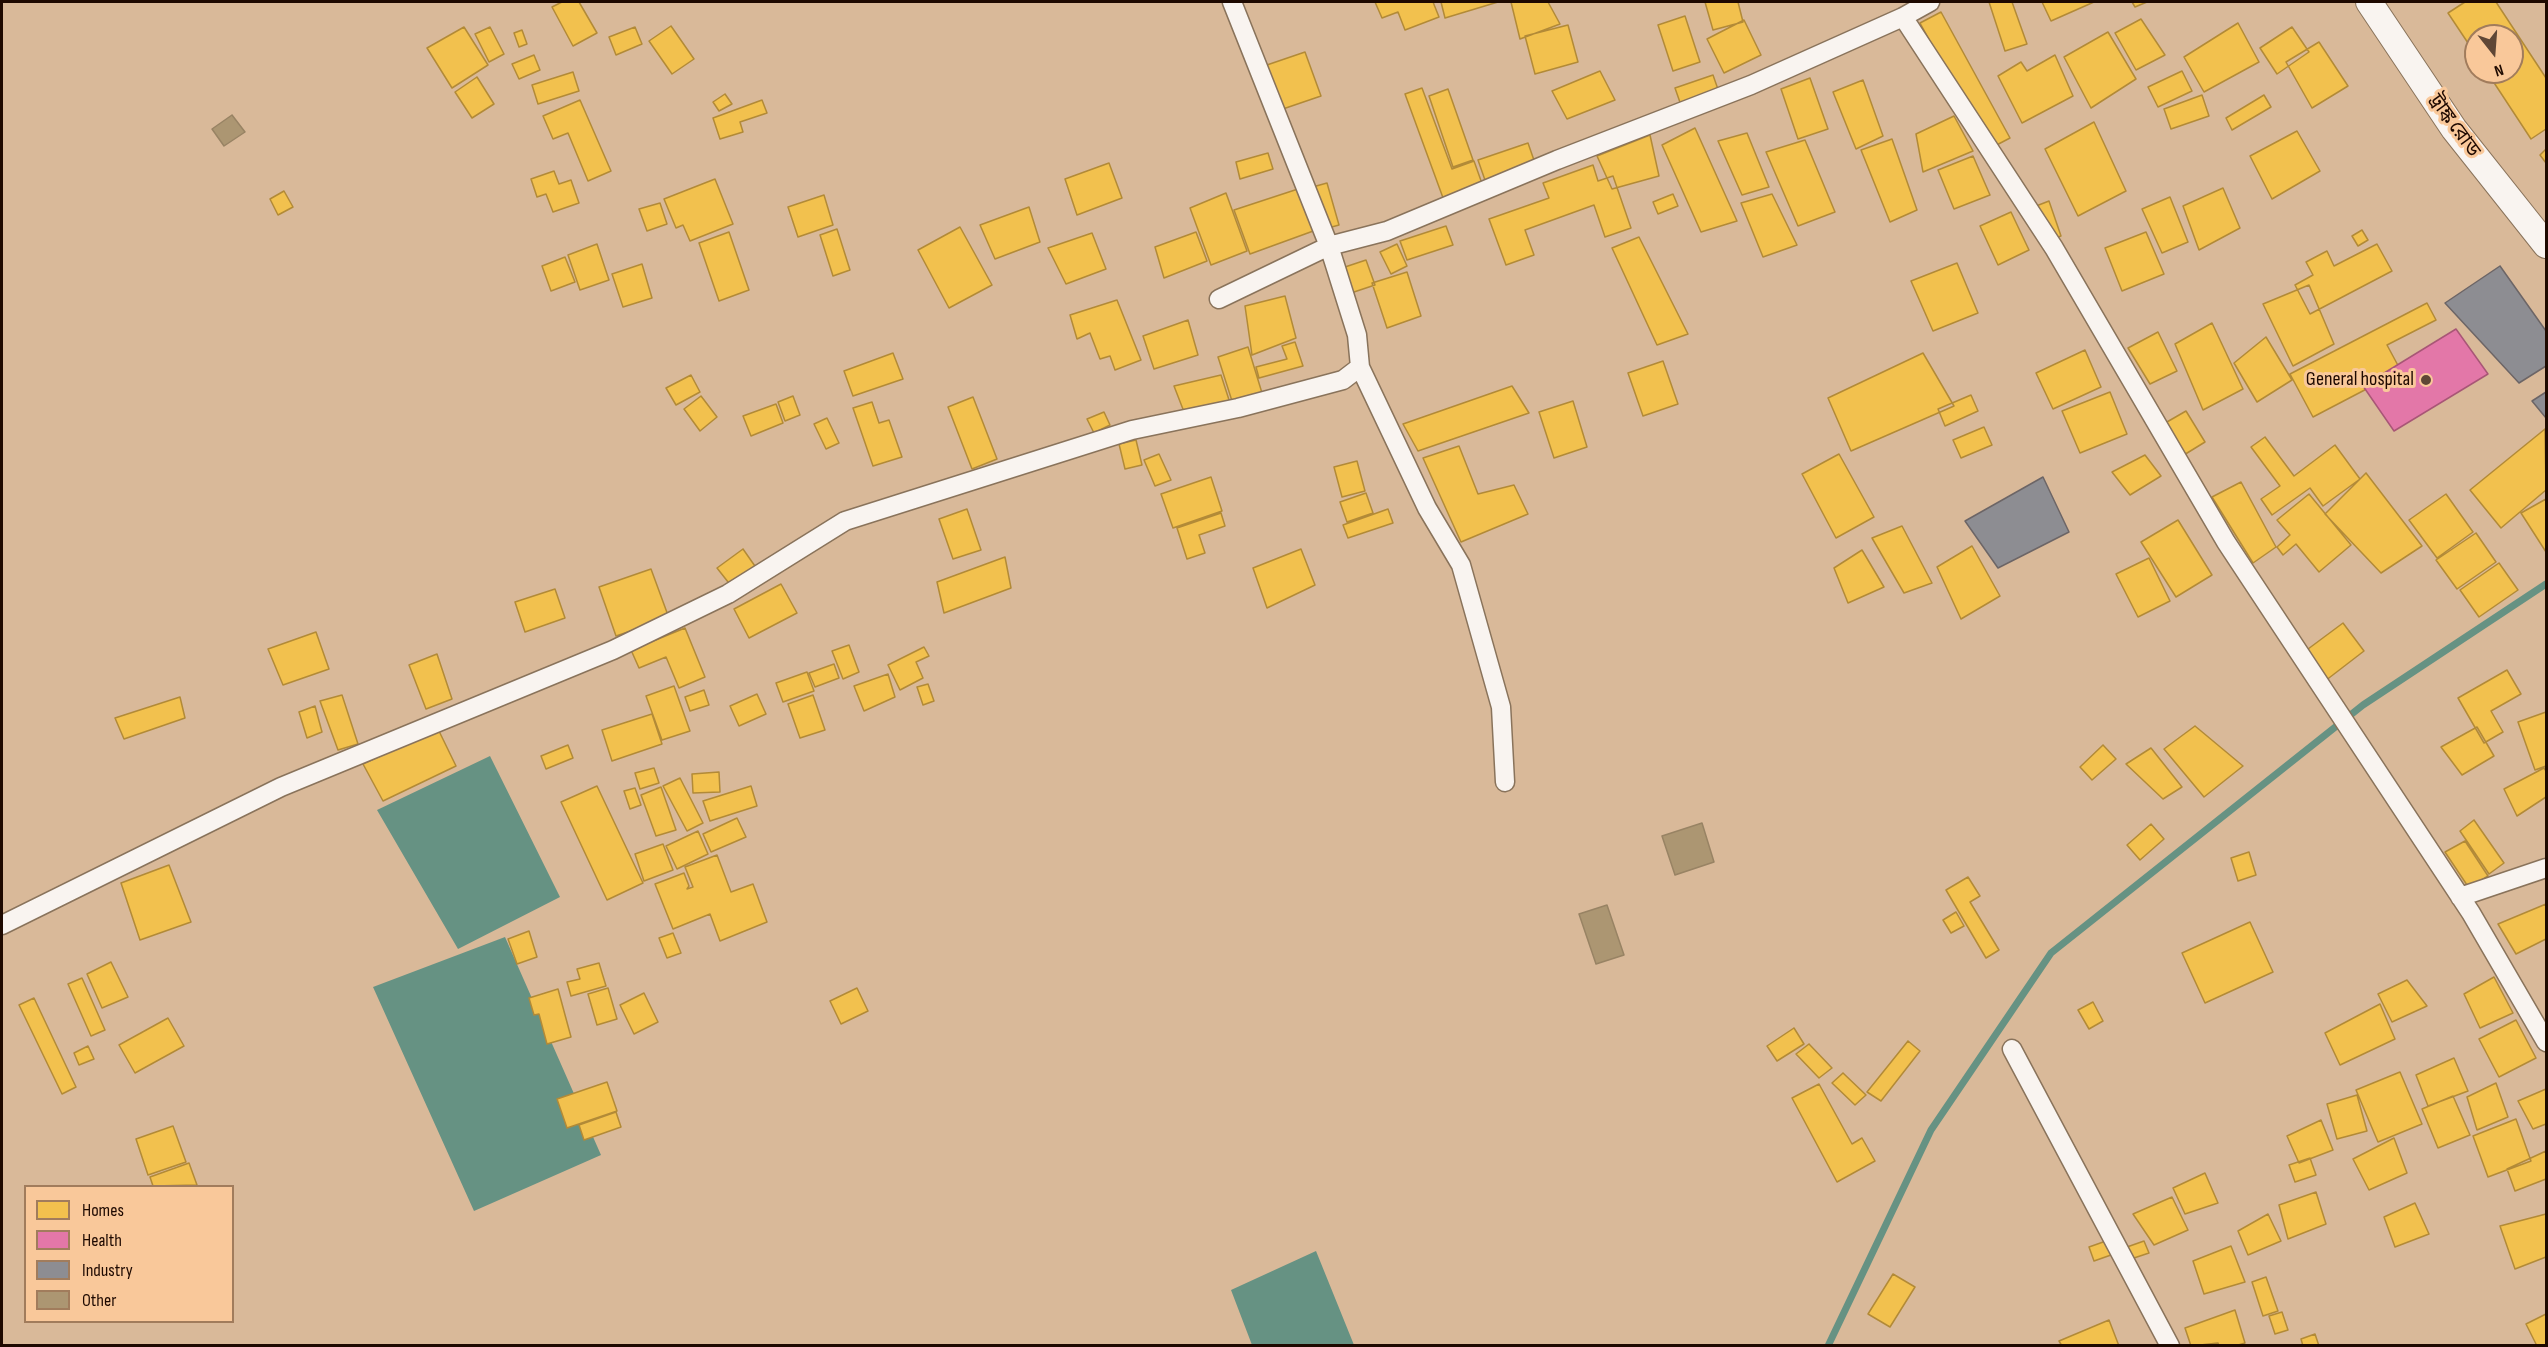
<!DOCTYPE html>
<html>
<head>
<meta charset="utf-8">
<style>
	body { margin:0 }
	#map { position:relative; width:2548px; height:1347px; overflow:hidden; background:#d9b999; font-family:"Sofia Sans Condensed",sans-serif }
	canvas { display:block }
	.frame { position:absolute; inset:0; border:3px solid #1e0900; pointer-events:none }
	.legend { position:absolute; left:24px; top:1185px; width:210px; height:138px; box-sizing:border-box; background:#f9c89a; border:2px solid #a17c5c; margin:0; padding:8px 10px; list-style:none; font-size:18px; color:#1e0900 }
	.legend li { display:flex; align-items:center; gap:12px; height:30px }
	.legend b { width:30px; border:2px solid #a17c5c }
	.north { position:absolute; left:2464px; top:24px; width:60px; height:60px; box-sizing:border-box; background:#f9c89a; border:2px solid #a17c5c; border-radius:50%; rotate:163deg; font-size:16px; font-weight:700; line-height:24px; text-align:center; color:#1e0900 }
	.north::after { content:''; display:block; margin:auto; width:21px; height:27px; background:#5f4736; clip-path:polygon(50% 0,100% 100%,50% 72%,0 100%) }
</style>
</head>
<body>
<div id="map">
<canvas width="2548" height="1347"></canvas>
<div class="frame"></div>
<ul class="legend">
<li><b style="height:16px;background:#f2c14e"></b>Homes</li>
<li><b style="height:16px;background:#e377a8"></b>Health</li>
<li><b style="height:16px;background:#8d8d92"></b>Industry</li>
<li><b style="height:16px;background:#ac9672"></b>Other</li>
</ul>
<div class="north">N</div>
</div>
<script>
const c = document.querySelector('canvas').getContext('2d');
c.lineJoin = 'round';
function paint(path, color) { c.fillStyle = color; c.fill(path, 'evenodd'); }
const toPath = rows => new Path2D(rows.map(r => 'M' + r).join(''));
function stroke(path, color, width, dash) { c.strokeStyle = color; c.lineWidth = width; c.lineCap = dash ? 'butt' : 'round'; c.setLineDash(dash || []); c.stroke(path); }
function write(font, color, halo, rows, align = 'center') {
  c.font = font + ' "Sofia Sans Condensed","Noto Sans Bengali",sans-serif'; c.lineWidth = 6; c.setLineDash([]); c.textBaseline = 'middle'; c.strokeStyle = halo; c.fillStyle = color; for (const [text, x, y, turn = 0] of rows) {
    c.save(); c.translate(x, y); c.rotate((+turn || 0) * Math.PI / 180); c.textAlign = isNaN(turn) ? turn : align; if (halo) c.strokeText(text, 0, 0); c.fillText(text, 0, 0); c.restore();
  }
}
paint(toPath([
	[490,756,560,897,458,949,377,810],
	[505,937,601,1155,474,1211,373,987],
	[1316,1251,1354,1345,1252,1345,1231,1290]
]), '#669283');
const homes = toPath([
	[562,2,579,2,597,33,573,46,552,7,562,2],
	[1375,2,1433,2,1439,17,1405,30,1398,12,1382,18,1375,2],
	[1441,2,1498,2,1445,18,1441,2],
	[1511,2,1548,2,1560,24,1520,39,1511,2],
	[1705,2,1738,2,1743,22,1713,30,1705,2],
	[1989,2,2012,2,2027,44,2005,51,1989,2],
	[2042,2,2094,2,2051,21,2042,2],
	[2132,2,2147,2,2135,7,2132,2],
	[2465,2,2496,2,2546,78,2546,129,2531,139,2487,72,2512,72,2512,36,2476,36,2476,55,2448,13,2465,2],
	[1941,12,2010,138,1989,149,1920,23,1941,12],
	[1685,16,1700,62,1673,71,1658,25,1685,16],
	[2141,19,2165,55,2136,70,2115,33,2141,19],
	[1744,20,1761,55,1724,73,1707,39,1744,20],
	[2238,23,2259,62,2204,92,2184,57,2238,23],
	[1568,25,1578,62,1535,74,1525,36,1568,25],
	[671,26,694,59,672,74,649,41,671,26],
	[464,27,488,65,452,88,427,48,464,27],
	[490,27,504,54,489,62,475,34,490,27],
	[635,27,642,44,616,55,609,37,635,27],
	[2292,27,2309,52,2277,74,2260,48,2292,27],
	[522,30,527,44,519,47,514,33,522,30],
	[2108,32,2136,79,2091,108,2064,57,2108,32],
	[2319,42,2348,86,2312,108,2286,62,2319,42],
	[1305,52,1321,96,1277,111,1261,67,1305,52],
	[534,55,540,70,519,79,512,64,534,55],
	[2055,55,2073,96,2022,123,1998,76,2021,62,2027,71,2055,55],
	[1600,71,1615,100,1567,119,1552,91,1600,71],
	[2182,71,2192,91,2158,107,2148,87,2182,71],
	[573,72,579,91,538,104,532,85,573,72],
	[1713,75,1721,98,1683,111,1675,88,1713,75],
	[477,77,494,104,472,118,455,92,477,77],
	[1810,78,1828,129,1798,139,1781,89,1810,78],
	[1863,80,1883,136,1856,149,1833,92,1863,80],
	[1422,88,1452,169,1474,161,1485,192,1446,206,1405,94,1422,88],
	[1448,89,1473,160,1453,167,1429,96,1448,89],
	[725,94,732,104,719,111,713,102,725,94],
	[2202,95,2209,116,2171,129,2164,109,2202,95],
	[2264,95,2271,107,2232,130,2226,118,2264,95],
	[580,100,611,171,588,181,568,133,553,139,543,116,580,100],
	[762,100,767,113,740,122,743,132,720,139,713,118,762,100],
	[1954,116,1973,151,1923,172,1916,134,1954,116],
	[2094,122,2126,191,2078,216,2045,149,2094,122],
	[1695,128,1737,221,1701,232,1662,145,1695,128],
	[2297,131,2320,171,2272,199,2250,156,2297,131],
	[1747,133,1769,187,1742,195,1718,141,1747,133],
	[1650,135,1659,176,1612,189,1597,156,1650,135],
	[1892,139,1917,210,1890,222,1861,150,1892,139],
	[1805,140,1835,212,1798,226,1766,152,1805,140],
	[1528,143,1536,166,1486,183,1478,160,1528,143],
	[2546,149,2546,163,2540,155,2546,149],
	[1268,153,1273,169,1240,179,1236,162,1268,153],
	[1973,156,1990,195,1954,209,1938,170,1973,156],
	[1109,163,1122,198,1077,215,1065,179,1109,163],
	[1593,165,1598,181,1613,176,1631,228,1605,237,1594,205,1525,230,1534,255,1506,265,1489,219,1549,198,1543,183,1593,165],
	[554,171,559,184,571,180,579,203,553,212,546,194,537,197,531,179,554,171],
	[715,179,733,224,690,241,683,225,676,228,664,199,715,179],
	[1327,183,1339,225,1321,230,1309,188,1327,183],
	[1301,188,1316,230,1250,254,1234,210,1301,188],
	[2223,188,2240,228,2199,250,2183,206,2223,188],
	[284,191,293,207,278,215,270,199,284,191],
	[1226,193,1247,251,1211,265,1190,208,1226,193],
	[1673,194,1678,206,1658,214,1653,202,1673,194],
	[1772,194,1797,245,1763,257,1741,203,1772,194],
	[824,195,833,225,798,237,788,207,824,195],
	[2170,197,2188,242,2162,253,2142,209,2170,197],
	[2049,201,2061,236,2043,242,2031,208,2049,201],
	[660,203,667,224,647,231,639,209,660,203],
	[1029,207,1040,242,995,259,980,225,1029,207],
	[2011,212,2029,250,1998,265,1980,226,2011,212],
	[1446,226,1453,245,1407,260,1400,241,1446,226],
	[960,227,992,285,949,308,918,250,960,227],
	[837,229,850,270,833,276,820,235,837,229],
	[2362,230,2368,240,2358,246,2352,236,2362,230],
	[729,232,749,290,719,301,699,243,729,232],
	[1196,232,1207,261,1164,278,1155,247,1196,232],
	[2146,232,2164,274,2122,291,2105,248,2146,232],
	[1092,233,1106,269,1066,284,1048,248,1092,233],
	[1639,237,1688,334,1657,345,1612,248,1639,237],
	[597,244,609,280,580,290,568,255,597,244],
	[1397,244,1407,266,1391,274,1380,252,1397,244],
	[2377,244,2392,271,2310,314,2295,285,2313,275,2306,262,2327,251,2334,266,2377,244],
	[565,257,575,282,551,291,542,266,565,257],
	[1366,260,1375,285,1351,293,1342,268,1366,260],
	[1957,263,1978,313,1933,331,1911,281,1957,263],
	[642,264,652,298,623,307,612,274,642,264],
	[1407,272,1421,316,1387,328,1372,283,1407,272],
	[2309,285,2334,344,2293,366,2263,304,2309,285],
	[1285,296,1296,338,1252,355,1245,306,1285,296],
	[1117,300,1141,360,1115,370,1110,356,1100,359,1090,333,1077,339,1070,315,1117,300],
	[2427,303,2436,320,2387,345,2401,371,2313,417,2290,374,2427,303],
	[1188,320,1198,355,1154,369,1143,336,1188,320],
	[2212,323,2243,389,2203,410,2175,344,2212,323],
	[2158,332,2177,371,2150,384,2128,348,2158,332],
	[2266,337,2292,380,2257,402,2234,363,2266,337],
	[1295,342,1303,366,1259,378,1256,367,1287,359,1282,346,1295,342],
	[1248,347,1262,393,1232,401,1218,357,1248,347],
	[2085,350,2101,387,2053,409,2036,373,2085,350],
	[893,353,903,379,853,396,844,371,893,353],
	[1923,353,1954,406,1851,451,1828,398,1923,353],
	[1663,361,1678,404,1643,416,1628,373,1663,361],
	[691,375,700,392,676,405,666,388,691,375],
	[1221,375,1230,403,1186,417,1174,386,1221,375],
	[1512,386,1529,413,1418,451,1403,424,1512,386],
	[2110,392,2127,434,2080,453,2062,411,2110,392],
	[1971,395,1978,411,1945,426,1938,409,1971,395],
	[701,396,717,417,700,431,684,409,701,396],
	[793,396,800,415,785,421,778,402,793,396],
	[973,397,997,459,972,469,948,407,973,397],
	[1573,401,1587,447,1554,458,1539,412,1573,401],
	[872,402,879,423,889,420,902,457,873,466,853,408,872,402],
	[776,404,783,423,751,436,743,416,776,404],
	[2186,411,2205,442,2179,458,2160,426,2186,411],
	[1104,412,1110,425,1094,433,1087,419,1104,412],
	[827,418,839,443,826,449,814,424,827,418],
	[1984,427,1992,445,1961,458,1953,440,1984,427],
	[2545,429,2546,490,2501,528,2470,490,2545,429],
	[2265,437,2294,476,2335,445,2360,479,2323,506,2310,488,2272,515,2261,499,2280,486,2251,447,2265,437],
	[1136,440,1142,465,1125,469,1119,444,1136,440],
	[1459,446,1478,494,1514,485,1528,514,1461,542,1423,458,1459,446],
	[1159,454,1171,480,1155,486,1144,460,1159,454],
	[1839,454,1874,517,1836,538,1802,474,1839,454],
	[2145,455,2161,476,2130,495,2112,472,2145,455],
	[1357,461,1365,491,1342,497,1334,467,1357,461],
	[2366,473,2422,546,2381,573,2325,514,2366,473],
	[1211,477,1222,511,1173,528,1161,494,1211,477],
	[2241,482,2276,547,2253,563,2212,497,2241,482],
	[1366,493,1373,513,1347,522,1340,502,1366,493],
	[2309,494,2351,545,2319,572,2296,544,2283,555,2277,547,2290,535,2277,520,2309,494],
	[2446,494,2473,532,2437,558,2409,520,2446,494],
	[2546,499,2546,552,2521,513,2546,499],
	[967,509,981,550,953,559,939,519,967,509],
	[1388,509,1393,523,1348,538,1343,525,1388,509],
	[1221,513,1225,526,1199,535,1205,553,1187,559,1177,528,1221,513],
	[2178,520,2212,575,2176,597,2141,542,2178,520],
	[1902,526,1932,583,1904,593,1872,538,1902,526],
	[2476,533,2496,562,2457,589,2436,560,2476,533],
	[1972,546,2000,596,1961,619,1937,567,1972,546],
	[743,549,757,569,732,587,717,568,743,549],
	[1301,549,1315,585,1267,608,1253,568,1301,549],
	[1862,550,1884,587,1848,603,1834,568,1862,550],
	[1005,557,1011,588,944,613,937,582,1005,557],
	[2149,558,2170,601,2138,617,2116,574,2149,558],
	[2499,563,2518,590,2479,617,2460,590,2499,563],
	[651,569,669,618,616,636,599,587,651,569],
	[781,584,797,613,749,638,734,609,781,584],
	[555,589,565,618,525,632,515,602,555,589],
	[2343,623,2364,651,2325,681,2304,652,2343,623],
	[685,628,705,677,679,688,666,657,639,668,631,650,685,628],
	[316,632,329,669,283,685,268,649,316,632],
	[849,645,859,672,843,679,832,651,849,645],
	[924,647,929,656,916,662,923,678,900,690,888,665,924,647],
	[437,654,452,699,426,709,409,665,437,654],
	[834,664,839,678,815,687,809,673,834,664],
	[2507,670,2521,694,2491,711,2503,732,2484,743,2458,698,2507,670],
	[807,672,814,691,783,702,776,683,807,672],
	[888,674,895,697,864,711,854,686,888,674],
	[928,684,934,701,923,705,917,687,928,684],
	[674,686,690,731,662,740,646,696,674,686],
	[704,690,709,705,690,711,685,697,704,690],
	[757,694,766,714,739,726,730,706,757,694],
	[342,695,358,744,338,750,320,701,342,695],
	[813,695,825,730,800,738,788,704,813,695],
	[180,697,185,718,124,739,115,718,180,697],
	[315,706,322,732,307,738,299,712,315,706],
	[2546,712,2546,766,2535,770,2518,722,2546,712],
	[652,714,662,744,612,761,602,730,652,714],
	[2195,726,2243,766,2204,797,2164,749,2195,726],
	[2477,727,2494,756,2462,775,2441,747,2477,727],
	[438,729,456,766,383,801,363,764,438,729],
	[568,745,573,758,546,769,541,756,568,745],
	[2103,745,2116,759,2092,780,2080,767,2103,745],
	[2151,748,2182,787,2163,799,2126,764,2151,748],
	[654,768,659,783,640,789,635,773,654,768],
	[2544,768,2546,771,2546,797,2517,816,2504,789,2544,768],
	[719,772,720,792,693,793,692,774,719,772],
	[680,778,703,823,687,831,663,786,680,778],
	[597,786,643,883,607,900,561,802,597,786],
	[751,786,757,806,710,821,703,801,751,786],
	[661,787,676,830,656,836,641,795,661,787],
	[635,788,641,805,630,809,624,791,635,788],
	[737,818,746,837,711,852,703,834,737,818],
	[2474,820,2504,863,2489,874,2460,831,2474,820],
	[2151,824,2164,839,2140,860,2127,845,2151,824],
	[698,831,708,854,677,869,666,846,698,831],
	[2465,841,2488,876,2469,888,2445,852,2465,841],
	[663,844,673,870,644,881,635,854,663,844],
	[2249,852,2256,875,2238,881,2231,858,2249,852],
	[717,855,731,892,753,884,767,922,720,941,710,914,673,929,655,884,684,873,689,886,687,889,693,887,685,867,717,855],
	[169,865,191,922,140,940,121,883,169,865],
	[1968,877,1980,896,1970,902,1999,950,1986,958,1946,890,1968,877],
	[2546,904,2546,939,2516,954,2498,924,2546,904],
	[1956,912,1964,926,1951,933,1943,920,1956,912],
	[2250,922,2273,972,2205,1003,2182,953,2250,922],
	[529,931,537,957,517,964,508,939,529,931],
	[673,933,681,953,667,958,659,938,673,933],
	[111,962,128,997,102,1008,87,974,111,962],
	[599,963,606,986,571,996,567,982,580,979,577,969,599,963],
	[2494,977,2513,1013,2480,1028,2464,994,2494,977],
	[82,978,105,1030,91,1036,68,984,82,978],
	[2407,980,2427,1006,2392,1022,2378,994,2407,980],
	[608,988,617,1019,597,1025,588,994,608,988],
	[857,988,868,1011,841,1024,830,1001,857,988],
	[558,989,571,1037,547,1044,539,1014,534,1015,529,998,558,989],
	[644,993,658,1022,634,1034,620,1005,644,993],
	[34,998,76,1087,62,1094,19,1005,34,998],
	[2093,1002,2103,1021,2089,1029,2078,1010,2093,1002],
	[2380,1004,2395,1039,2340,1065,2325,1033,2380,1004],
	[168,1018,184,1046,135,1073,119,1045,168,1018],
	[2516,1020,2536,1058,2499,1077,2479,1039,2516,1020],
	[1794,1028,1804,1044,1777,1061,1767,1046,1794,1028],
	[1908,1041,1920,1051,1881,1101,1867,1092,1908,1041],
	[1809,1044,1832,1068,1819,1078,1796,1054,1809,1044],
	[88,1046,94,1059,79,1065,74,1053,88,1046],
	[2454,1058,2468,1091,2428,1106,2416,1075,2454,1058],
	[2400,1072,2422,1124,2378,1142,2356,1090,2400,1072],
	[1843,1073,1866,1095,1855,1105,1832,1083,1843,1073],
	[607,1082,617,1111,567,1128,557,1099,607,1082],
	[2496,1083,2508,1117,2477,1130,2467,1097,2496,1083],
	[1819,1084,1852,1144,1862,1138,1875,1161,1837,1182,1792,1098,1819,1084],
	[2546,1089,2546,1124,2533,1129,2518,1101,2546,1089],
	[2357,1095,2367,1131,2337,1139,2327,1104,2357,1095],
	[2453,1096,2470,1135,2438,1148,2422,1109,2453,1096],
	[616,1112,621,1127,584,1140,579,1125,616,1112],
	[2516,1119,2531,1161,2488,1177,2473,1136,2516,1119],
	[2321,1120,2333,1150,2299,1163,2287,1136,2321,1120],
	[173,1126,186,1162,148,1175,136,1139,173,1126],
	[2394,1138,2407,1173,2369,1190,2353,1159,2394,1138],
	[2546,1151,2546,1179,2515,1191,2507,1169,2546,1151],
	[2310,1158,2316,1175,2295,1182,2289,1165,2310,1158],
	[189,1163,197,1185,153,1186,150,1177,189,1163],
	[2205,1173,2218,1203,2185,1214,2173,1188,2205,1173],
	[2316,1192,2326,1224,2288,1239,2279,1205,2316,1192],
	[2172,1197,2188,1230,2154,1245,2133,1214,2172,1197],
	[2415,1203,2429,1234,2395,1247,2384,1217,2415,1203],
	[2268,1214,2281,1241,2248,1255,2238,1231,2268,1214],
	[2546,1214,2546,1257,2515,1269,2500,1226,2546,1214],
	[2106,1241,2111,1255,2094,1261,2089,1247,2106,1241],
	[2144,1241,2149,1253,2131,1259,2127,1247,2144,1241],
	[2231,1246,2245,1282,2204,1294,2193,1261,2231,1246],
	[1893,1274,1915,1287,1890,1327,1868,1314,1893,1274],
	[2266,1277,2278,1311,2263,1316,2252,1282,2266,1277],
	[2235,1310,2245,1343,2235,1346,2219,1346,2218,1343,2191,1346,2185,1328,2235,1310],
	[2282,1312,2288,1330,2275,1334,2269,1316,2282,1312],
	[2546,1314,2546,1346,2537,1346,2526,1324,2546,1314],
	[2109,1320,2119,1346,2062,1346,2059,1341,2109,1320],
	[2315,1334,2319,1346,2303,1346,2301,1339,2315,1334]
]);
paint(homes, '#f2c14e');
stroke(homes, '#b28a37', 1.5);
const health = toPath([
	[2456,329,2488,374,2394,431,2363,386,2456,329]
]);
paint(health, '#e377a8');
stroke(health, '#a85676', 1.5);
const industry = toPath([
	[2500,266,2546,331,2546,366,2519,383,2445,303,2500,266],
	[2546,392,2546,418,2532,401,2546,392],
	[2043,477,2069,532,1998,568,1965,521,2043,477]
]);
paint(industry, '#8d8d92');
stroke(industry, '#6c6566', 1.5);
stroke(toPath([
	[1828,1346,1931,1130,2051,953,2363,705,2546,584]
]), '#669283', 7);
const building = toPath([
	[232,115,245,132,224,146,212,129,232,115],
	[1702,823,1714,862,1675,875,1662,836,1702,823],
	[1607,905,1624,955,1596,964,1579,914,1607,905]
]);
paint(building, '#ac9672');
stroke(building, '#988364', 1.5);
const street = toPath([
	[1903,17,1930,2],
	[1219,299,1329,246,1232,2],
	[1360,367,1427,508,1461,565,1501,707,1505,782],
	[2460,897,2546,868],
	[2,925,281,787,613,650,728,594,845,521,1132,430,1238,408,1343,380,1360,367,1357,335,1329,246,1387,231,1557,160,1751,85,1903,17,2054,248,2226,542,2471,913,2546,1042],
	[2012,1049,2170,1346]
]);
const secondary = toPath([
	[2369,2,2454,129,2546,245]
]);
stroke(street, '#89735b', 21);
stroke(secondary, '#89735b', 28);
stroke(street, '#f9f4f0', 18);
stroke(secondary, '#f9f4f0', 26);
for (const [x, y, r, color] of [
	[2426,380,6,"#5f4736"]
]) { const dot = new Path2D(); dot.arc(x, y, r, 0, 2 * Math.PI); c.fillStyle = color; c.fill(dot); stroke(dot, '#f9c89a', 2); }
write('20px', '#1e0900', '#f9c89a', [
	["ট্রাঙ্ক রোড",2454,126,54]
]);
write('20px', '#1e0900', '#f9c89a', [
	["General hospital",2414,380]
], 'right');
</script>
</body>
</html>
